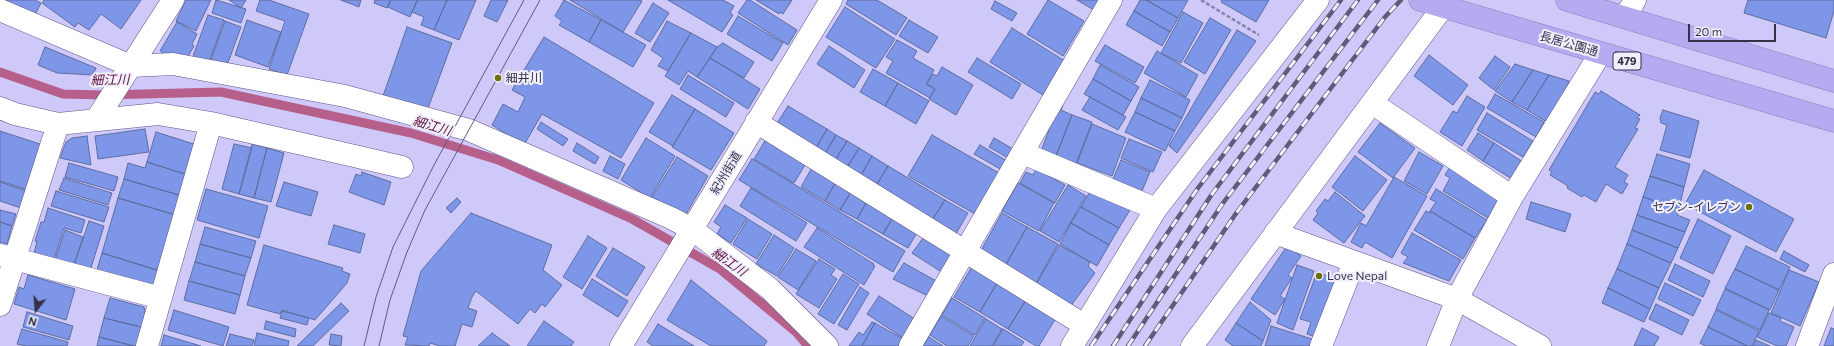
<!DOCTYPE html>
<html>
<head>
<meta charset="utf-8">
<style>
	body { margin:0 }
	#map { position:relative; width:1834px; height:346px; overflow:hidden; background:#cfc9f9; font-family:Commissioner,sans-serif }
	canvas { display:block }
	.north { position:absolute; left:16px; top:290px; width:40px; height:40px; -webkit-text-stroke:3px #f0effb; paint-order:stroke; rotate:197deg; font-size:11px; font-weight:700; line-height:16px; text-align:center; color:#343149 }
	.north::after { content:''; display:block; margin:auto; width:14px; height:18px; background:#343149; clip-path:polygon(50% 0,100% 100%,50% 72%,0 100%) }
	.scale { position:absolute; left:1688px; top:24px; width:88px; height:18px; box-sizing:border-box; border:2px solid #343149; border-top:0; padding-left:5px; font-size:12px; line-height:14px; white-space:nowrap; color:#343149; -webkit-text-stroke:3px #f0effb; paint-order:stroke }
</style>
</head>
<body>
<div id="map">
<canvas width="1834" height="346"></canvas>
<div class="north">N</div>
<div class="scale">20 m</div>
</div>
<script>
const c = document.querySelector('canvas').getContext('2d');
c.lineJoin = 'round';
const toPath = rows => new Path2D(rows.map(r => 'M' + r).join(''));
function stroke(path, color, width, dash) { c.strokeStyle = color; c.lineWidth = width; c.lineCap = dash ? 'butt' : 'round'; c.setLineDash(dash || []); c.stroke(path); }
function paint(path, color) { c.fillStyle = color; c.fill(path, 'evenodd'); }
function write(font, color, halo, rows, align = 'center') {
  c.font = font + ' Commissioner,"Noto Sans JP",sans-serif'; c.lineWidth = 4; c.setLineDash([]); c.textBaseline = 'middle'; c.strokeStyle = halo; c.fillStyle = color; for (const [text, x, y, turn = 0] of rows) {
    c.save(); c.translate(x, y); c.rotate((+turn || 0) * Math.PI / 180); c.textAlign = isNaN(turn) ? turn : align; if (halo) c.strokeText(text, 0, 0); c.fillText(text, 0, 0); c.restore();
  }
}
stroke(toPath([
	[0,72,63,94,104,95,221,92,411,133,498,160,632,219,720,269,796,332,808,346]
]), '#b65f8a', 9);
const building = toPath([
	[0,0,35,0,41,3,33,19,0,0],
	[44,0,141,0,121,29,101,14,89,30,78,23,75,27,42,3,44,0],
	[186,0,211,0,196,31,176,21,186,0],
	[216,0,246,9,241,23,212,13,216,0],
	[229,0,246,0,241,8,229,0],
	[260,0,269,0,309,14,287,75,269,69,285,21,256,11,260,0],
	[341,0,361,0,359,7,341,0],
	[375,0,390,0,387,8,374,3,375,0],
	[391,0,417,0,410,17,388,7,391,0],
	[418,0,447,0,434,30,421,25,424,17,412,12,418,0],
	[447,0,476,0,459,40,434,30,447,0],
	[491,0,508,0,497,22,484,16,491,0],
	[564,0,601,20,589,42,559,25,562,21,555,16,564,0],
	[570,0,640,0,642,1,623,32,570,0],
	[668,0,723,0,734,6,730,13,733,15,722,32,668,0],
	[747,0,750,0,797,30,788,45,738,13,747,0],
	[756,0,792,0,783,14,780,12,779,14,756,0],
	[848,0,877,0,907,18,896,35,846,4,848,0],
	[1048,0,1084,21,1063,56,1027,34,1048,0],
	[1077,0,1100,0,1094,10,1077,0],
	[1140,0,1146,0,1178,18,1170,32,1134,11,1140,0],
	[1146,0,1188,0,1178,18,1146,0],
	[1222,0,1269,0,1256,22,1221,2,1222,0],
	[1748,0,1834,0,1834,11,1826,38,1744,13,1748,0],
	[995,1,1017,13,1012,21,991,9,995,1],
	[653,3,669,13,650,42,635,33,653,3],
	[845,7,895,39,876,68,826,37,845,7],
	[1134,11,1170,32,1162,46,1126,25,1134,11],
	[1183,12,1203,23,1181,63,1161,53,1183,12],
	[208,15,224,20,208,65,192,59,208,15],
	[738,16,783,43,772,61,727,34,738,16],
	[1210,18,1231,30,1205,74,1184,62,1210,18],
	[247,20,281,32,268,67,235,55,247,20],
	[601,20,646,45,633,67,589,42,601,20],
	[909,20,938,37,928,53,899,36,909,20],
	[225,21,241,27,225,71,209,65,225,21],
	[667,21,691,33,668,71,658,66,663,58,651,50,667,21],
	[177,22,197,34,192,44,194,46,187,58,171,57,160,51,177,22],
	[407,27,452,43,427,111,383,96,407,27],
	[1012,28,1065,61,1043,95,990,62,1012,28],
	[1237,30,1256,41,1177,153,1169,146,1237,30],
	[691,33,717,47,697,77,688,71,679,85,665,76,691,33],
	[544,37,654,103,621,158,542,114,524,145,492,125,503,104,518,112,525,97,512,90,544,37],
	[897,40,917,51,913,58,934,70,926,84,935,89,930,98,886,73,893,61,886,57,897,40],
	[723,43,754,62,744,78,710,58,717,47,723,43],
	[1105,45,1144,67,1135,83,1095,61,1105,45],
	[829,46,865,70,854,88,817,64,829,46],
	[45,47,96,68,93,75,57,73,38,65,45,47],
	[1157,51,1198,75,1186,97,1144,73,1157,51],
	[1429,55,1468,85,1453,105,1414,76,1429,55],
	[1495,56,1510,67,1494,90,1479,78,1495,56],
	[710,58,760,89,748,109,697,77,710,58],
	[977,58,1021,84,1012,99,968,72,977,58],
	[1515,64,1533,70,1512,102,1495,91,1515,64],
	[1100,65,1139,87,1131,101,1093,79,1100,65],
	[942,67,973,85,956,115,929,99,935,89,927,84,933,74,937,76,942,67],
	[873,69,898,83,885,106,860,92,873,69],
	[1533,70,1549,75,1527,110,1512,102,1533,70],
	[688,75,734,103,726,117,680,89,688,75],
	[1549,75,1569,81,1566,90,1547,122,1527,110,1549,75],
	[1093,79,1131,101,1123,115,1084,94,1093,79],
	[1150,80,1190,100,1182,118,1141,98,1150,80],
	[898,83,929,101,916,124,885,106,898,83],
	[1601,91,1640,115,1637,118,1640,119,1635,128,1638,129,1615,167,1628,175,1624,182,1628,184,1622,194,1606,184,1596,202,1584,195,1582,197,1567,188,1568,186,1550,175,1552,172,1549,170,1595,92,1599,94,1601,91],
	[1495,94,1544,122,1536,137,1487,108,1495,94],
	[672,95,695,109,673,146,649,132,672,95],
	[1467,96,1485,107,1462,146,1440,132,1453,111,1457,113,1467,96],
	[1090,97,1126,117,1118,130,1082,110,1090,97],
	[1141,98,1182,118,1175,131,1135,112,1141,98],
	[1059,104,1063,105,1061,110,1072,115,1056,156,1041,151,1059,104],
	[788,106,827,129,812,155,772,131,788,106],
	[695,109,734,133,711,170,672,147,695,109],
	[1663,110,1699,121,1690,158,1660,150,1667,125,1661,123,1660,118,1663,110],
	[1135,112,1175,131,1165,151,1125,132,1135,112],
	[1487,113,1533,141,1523,157,1477,130,1487,113],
	[1072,115,1092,122,1076,164,1056,156,1072,115],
	[541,122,568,139,563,146,537,129,541,122],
	[1380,123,1415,148,1393,178,1358,152,1380,123],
	[1092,124,1126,138,1112,176,1077,163,1092,124],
	[145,129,149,152,98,159,95,136,145,129],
	[827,129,836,135,821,161,812,155,827,129],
	[0,131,40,144,28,190,0,181,0,131],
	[156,132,197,145,188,175,147,162,156,132],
	[1478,133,1494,143,1483,161,1467,150,1478,133],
	[836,135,847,141,831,167,821,161,836,135],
	[932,135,999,173,975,214,908,176,932,135],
	[87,136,91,165,60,158,66,142,72,138,87,136],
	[768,136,808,160,794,183,754,159,768,136],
	[646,138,675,156,650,198,621,180,646,138],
	[994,138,1013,149,1008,158,989,147,994,138],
	[1129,139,1162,152,1153,172,1121,158,1129,139],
	[847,141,859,148,843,174,831,167,847,141],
	[577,143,599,157,595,164,573,151,577,143],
	[1494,143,1523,162,1512,179,1483,161,1494,143],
	[234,144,252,148,239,194,222,189,234,144],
	[252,144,267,148,254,198,239,194,252,144],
	[980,145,1007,161,1002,170,974,154,980,145],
	[267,148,284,153,271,202,254,198,267,148],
	[859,148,872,156,857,182,843,174,859,148],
	[1419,152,1443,166,1427,194,1404,181,1419,152],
	[1657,154,1690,164,1684,187,1650,176,1657,154],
	[610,156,625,164,618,179,603,171,610,156],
	[872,156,888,166,873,191,857,182,872,156],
	[1355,156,1387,180,1363,211,1332,187,1355,156],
	[677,157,708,176,685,216,652,197,677,157],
	[752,159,905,251,893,272,739,180,752,159],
	[1121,160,1150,172,1142,191,1113,179,1121,160],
	[147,162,188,175,182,196,124,179,128,163,145,168,147,162],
	[69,163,118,177,114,191,65,177,69,163],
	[814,164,838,178,825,201,801,187,814,164],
	[888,166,945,200,929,225,873,191,888,166],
	[1450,167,1500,197,1488,218,1443,191,1450,178,1445,175,1450,167],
	[1036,169,1065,185,1055,203,1020,183,1026,172,1033,175,1036,169],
	[1704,170,1794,219,1776,252,1685,204,1704,170],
	[362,172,391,182,384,205,349,192,356,174,361,176,362,172],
	[1650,176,1684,187,1679,209,1643,197,1650,176],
	[1394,177,1427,196,1392,258,1365,242,1362,248,1351,242,1361,223,1366,226,1394,177],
	[64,178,112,193,108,205,59,190,64,178],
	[838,178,854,187,840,210,825,201,838,178],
	[124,179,182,196,176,215,118,198,124,179],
	[0,182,27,191,21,208,0,201,0,182],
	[284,182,318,192,311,216,276,206,284,182],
	[1018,183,1054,203,1039,231,1002,211,1018,183],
	[1068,185,1086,196,1059,242,1040,231,1068,185],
	[854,187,870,196,857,219,840,210,854,187],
	[751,188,807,223,796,241,740,206,751,188],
	[1092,188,1130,210,1119,228,1081,207,1092,188],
	[206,189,268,206,259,238,197,220,206,189],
	[1436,189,1487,220,1475,238,1430,211,1436,202,1430,199,1436,189],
	[56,191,109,207,104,222,51,206,56,191],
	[1335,192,1365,216,1344,243,1313,220,1318,213,1316,211,1325,199,1328,201,1335,192],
	[870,196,896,212,883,234,857,219,870,196],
	[1643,197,1679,209,1677,215,1690,220,1685,232,1637,215,1643,197],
	[118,198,176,215,160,271,102,253,118,198],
	[457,198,461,202,451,213,446,208,457,198],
	[945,200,968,213,953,239,929,225,945,200],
	[1531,202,1571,214,1565,232,1526,219,1531,202],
	[725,205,747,218,731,243,717,234,721,227,714,222,725,205],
	[1081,207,1119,228,1109,245,1071,223,1081,207],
	[48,208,85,220,81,233,64,228,54,259,34,253,37,241,35,241,41,222,44,222,48,208],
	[0,210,16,214,12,226,0,222,0,210],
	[1426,211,1430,213,1430,211,1475,238,1463,259,1414,230,1426,211],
	[896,212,921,226,908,248,883,234,896,212],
	[471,213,552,245,543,270,562,285,545,307,542,304,535,313,530,309,518,324,476,291,472,297,468,308,477,311,472,327,462,324,455,346,440,346,430,343,429,346,405,345,408,337,403,336,421,271,471,213],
	[1002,213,1027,227,1004,268,979,254,1002,213],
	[1637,215,1685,232,1678,248,1632,230,1637,215],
	[748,219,772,234,757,259,733,244,748,219],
	[1698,219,1731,236,1713,274,1680,258,1698,219],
	[89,221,104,226,90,271,74,265,89,221],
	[0,222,12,226,7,244,0,242,0,222],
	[1071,223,1109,245,1097,266,1060,244,1071,223],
	[334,225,365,234,360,253,328,244,334,225],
	[205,227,256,241,251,258,200,244,205,227],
	[1027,227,1058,244,1035,285,1004,268,1027,227],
	[817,228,874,264,873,265,875,266,864,285,804,247,817,228],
	[65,230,83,237,74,265,55,260,65,230],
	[929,230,957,250,943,273,912,253,929,230],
	[1632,230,1678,248,1671,263,1627,244,1632,230],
	[1412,233,1461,260,1449,281,1403,263,1408,257,1401,253,1412,233],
	[774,235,794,248,777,276,756,264,774,235],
	[588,236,607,248,582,289,563,277,588,236],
	[200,244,251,258,245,276,195,262,200,244],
	[1627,244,1671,263,1659,288,1617,269,1627,244],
	[264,245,343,268,342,271,350,274,347,283,315,320,282,310,280,314,247,305,264,245],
	[1059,245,1090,262,1088,266,1095,273,1070,307,1035,286,1059,245],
	[1287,246,1301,256,1288,275,1292,278,1280,296,1285,299,1275,315,1251,299,1287,246],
	[1746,246,1790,267,1779,290,1735,269,1746,246],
	[613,248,645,267,627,296,596,276,613,248],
	[796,249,816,261,798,290,778,277,796,249],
	[1784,251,1809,265,1805,272,1780,259,1784,251],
	[102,253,160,271,154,290,96,273,102,253],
	[819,259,835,269,831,275,837,279,819,308,796,294,819,259],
	[195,262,245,276,240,295,189,281,195,262],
	[904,263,938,282,930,297,893,279,904,263],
	[974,263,1000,278,980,312,954,297,974,263],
	[1675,264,1710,281,1703,297,1668,280,1675,264],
	[1297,265,1314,271,1293,330,1277,323,1297,265],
	[1617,269,1659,288,1650,309,1608,288,1617,269],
	[1735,269,1779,290,1770,310,1725,288,1735,269],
	[1789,270,1819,282,1800,326,1771,313,1789,270],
	[1317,272,1340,281,1319,338,1307,334,1311,322,1300,319,1317,272],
	[843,274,859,284,834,324,818,314,843,274],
	[28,275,75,289,66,320,14,304,19,287,24,289,28,275],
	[1000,278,1029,295,1008,329,980,312,1000,278],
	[592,279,628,301,618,317,583,295,592,279],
	[691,280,767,341,764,346,711,346,667,320,691,280],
	[189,281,240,295,235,314,184,300,189,281],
	[1665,283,1701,300,1693,316,1658,299,1665,283],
	[860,287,869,293,847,330,838,325,860,287],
	[1608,288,1650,309,1644,322,1602,303,1608,288],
	[1725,289,1769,310,1760,330,1716,309,1725,289],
	[1029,295,1059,313,1039,346,1036,346,1008,329,1029,295],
	[879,296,915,319,903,338,867,314,879,296],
	[110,298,144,307,147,320,145,328,104,318,110,298],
	[952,298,985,318,975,335,942,315,952,298],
	[1250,302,1271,320,1263,341,1236,323,1250,302],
	[341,303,349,311,313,346,297,346,341,303],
	[1656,304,1689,320,1682,335,1649,319,1656,304],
	[174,310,229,327,223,346,168,330,174,310],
	[1716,310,1759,331,1752,346,1748,346,1708,327,1716,310],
	[282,311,309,318,307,325,280,318,282,311],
	[27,312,73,326,69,340,23,327,27,312],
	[1769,313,1781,318,1780,321,1794,327,1786,346,1777,346,1757,337,1769,313],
	[941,316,974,336,968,346,947,346,930,335,941,316],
	[104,318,145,328,141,346,134,346,99,337,104,318],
	[986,319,1002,329,992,346,970,346,986,319],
	[266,321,296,329,295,337,264,329,266,321],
	[544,321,574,342,571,346,527,346,544,321],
	[872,322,875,323,862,346,849,346,859,332,863,335,872,322],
	[875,323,903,339,899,346,862,346,875,323],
	[1236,323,1263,341,1261,346,1233,346,1225,340,1236,323],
	[658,324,694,346,653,346,647,342,658,324],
	[1271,326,1315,340,1313,346,1265,346,1271,326],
	[1708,327,1747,346,1705,346,1700,343,1708,327],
	[1642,328,1659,337,1654,346,1634,346,1642,328],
	[1831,328,1834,329,1834,346,1824,346,1831,328],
	[22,329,68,342,67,346,26,346,17,344,22,329],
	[1003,329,1024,342,1021,346,993,346,1003,329],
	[257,333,289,341,288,346,254,346,257,333],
	[492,333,510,346,478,346,492,333],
	[230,334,254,340,252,346,226,346,230,334],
	[331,334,342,336,341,346,329,345,331,334],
	[164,335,201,346,161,346,164,335],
	[99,337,134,346,97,346,99,337],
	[929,337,943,346,923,346,929,337],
	[1756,340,1770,346,1753,346,1756,340]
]);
paint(building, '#7e96e7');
stroke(building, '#5d6da1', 1);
const minor = toPath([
	[0,10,131,66,173,64,345,96,469,130,671,218,692,229,770,289,827,346],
	[1625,17,1635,0],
	[1372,103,1512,197],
	[0,108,15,114,58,124,158,114,211,123,402,167],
	[96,120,173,0],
	[756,122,1084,325],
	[1023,153,1156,209],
	[1275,233,1457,299,1540,346],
	[0,255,161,298],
	[0,305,58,124],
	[147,346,211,123],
	[621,346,831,0],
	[910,346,1111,0],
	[1072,346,1156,209,1318,0],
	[1192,346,1443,7],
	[1321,346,1354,262],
	[1438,346,1457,299,1512,197,1600,54],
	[1807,346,1834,274]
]);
const highway = toPath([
	[1420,0,1834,121],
	[1567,0,1834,81]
]);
stroke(minor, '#5e558a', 23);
stroke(highway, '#8880b6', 23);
stroke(toPath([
	[1201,0,1259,35]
]), '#8884a9', 2.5, [4, 2]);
stroke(minor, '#fff', 22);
stroke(highway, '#b5abf0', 22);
stroke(toPath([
	[364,346,376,297,393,247,434,165,524,0],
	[379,346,390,300,407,252,425,210,540,0]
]), '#5f5b7a', 1);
const rail = toPath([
	[1091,346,1198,188,1341,0],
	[1113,346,1212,194,1358,0],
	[1128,346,1223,203,1378,0],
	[1145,346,1237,212,1385,17,1401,0]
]);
stroke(rail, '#5f5b7a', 4.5);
stroke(rail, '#f0effb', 3, [9]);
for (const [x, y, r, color] of [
	[498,78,4,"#6c6e10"],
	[1749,207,4,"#6c6e10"],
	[1319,276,4,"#6c6e10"]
]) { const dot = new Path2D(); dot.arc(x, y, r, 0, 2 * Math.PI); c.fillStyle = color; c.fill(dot); stroke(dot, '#f0effb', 1.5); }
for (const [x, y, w] of [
	[1627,61,28]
]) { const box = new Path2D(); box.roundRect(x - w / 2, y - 9, w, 18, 3); c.fillStyle = '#f0effb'; c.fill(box); stroke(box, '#343149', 1); }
write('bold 11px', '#343149', null, [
	["479",1627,61]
]);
write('12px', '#343149', '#f0effb', [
	["長居公園通",1569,44,16],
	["紀州街道",726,173,-59]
]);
write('12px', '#343149', '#f0effb', [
	["細井川",506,78],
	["セブン-イレブン",1741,207,"right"],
	["Love Nepal",1327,276]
], 'left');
write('italic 13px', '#5f0e3d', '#f0effb', [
	["細江川",110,80,-1],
	["細江川",432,126,17],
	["細江川",729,262,35]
]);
</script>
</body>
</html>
